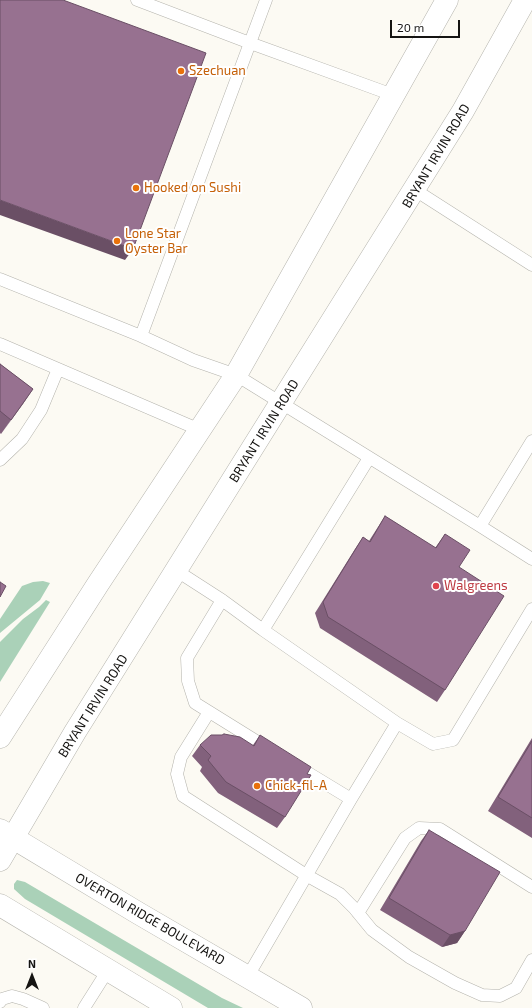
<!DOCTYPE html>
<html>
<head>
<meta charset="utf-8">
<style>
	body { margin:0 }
	#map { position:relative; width:532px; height:1008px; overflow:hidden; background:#fcfaf3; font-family:"Exo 2",sans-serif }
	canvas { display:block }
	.north { position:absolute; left:12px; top:956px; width:40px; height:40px; -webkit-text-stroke:3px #fff; paint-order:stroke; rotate:0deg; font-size:11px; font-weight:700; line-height:16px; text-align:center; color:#151412 }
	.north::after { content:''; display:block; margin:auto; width:14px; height:18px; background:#151412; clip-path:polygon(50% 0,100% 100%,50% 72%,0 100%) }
	.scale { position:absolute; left:390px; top:20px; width:70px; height:18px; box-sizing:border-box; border:2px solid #151412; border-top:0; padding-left:5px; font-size:12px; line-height:14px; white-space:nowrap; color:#151412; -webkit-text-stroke:3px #fff; paint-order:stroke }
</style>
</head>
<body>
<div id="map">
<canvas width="532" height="1008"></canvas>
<div class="north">N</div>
<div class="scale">20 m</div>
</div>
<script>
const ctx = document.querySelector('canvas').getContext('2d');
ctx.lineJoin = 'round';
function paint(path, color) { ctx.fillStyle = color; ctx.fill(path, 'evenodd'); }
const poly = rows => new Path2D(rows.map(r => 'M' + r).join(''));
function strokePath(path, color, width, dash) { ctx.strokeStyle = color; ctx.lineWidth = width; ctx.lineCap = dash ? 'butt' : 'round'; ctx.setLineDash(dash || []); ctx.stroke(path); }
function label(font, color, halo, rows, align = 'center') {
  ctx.font = font + ' "Exo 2",sans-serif'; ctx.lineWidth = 4; ctx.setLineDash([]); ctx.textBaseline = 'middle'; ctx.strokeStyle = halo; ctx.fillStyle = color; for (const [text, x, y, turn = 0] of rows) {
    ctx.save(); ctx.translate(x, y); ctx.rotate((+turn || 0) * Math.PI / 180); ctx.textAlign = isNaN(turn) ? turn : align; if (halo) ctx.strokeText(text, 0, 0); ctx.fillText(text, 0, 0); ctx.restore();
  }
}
const green = poly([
	[43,581,50,583,40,600,0,633,0,619,22,586,33,582],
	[46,600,50,602,0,682,0,642,23,619,39,607],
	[17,880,25,882,222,998,243,1008,208,1008,25,899,14,889,14,884]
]);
const service = poly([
	[137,0,250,43,393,95],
	[415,190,532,265],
	[0,279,141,336,193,360,236,375,480,526,532,559],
	[141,336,266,0],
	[0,344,200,430],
	[0,460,22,439,41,410,58,369],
	[480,526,532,441],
	[177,571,222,600,263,630,369,458],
	[222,600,187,658,188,681,195,703,269,749],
	[263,630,397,723,433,744,453,740,532,609],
	[209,712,181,757,177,774,183,796,306,875,340,894,354,908,372,930,409,957,455,983,482,995,500,996,516,988,532,960],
	[295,765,351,799],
	[358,913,405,838,419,828,440,829,532,887],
	[248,976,351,799,397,723],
	[0,1002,2,999,12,996,23,999,43,1008],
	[84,1008,108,970]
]);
const tertiary = poly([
	[0,830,138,913,301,1008],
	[0,905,171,1008]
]);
const secondary = poly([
	[0,737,98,584,236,375,447,0],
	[0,860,75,732,463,111,525,0]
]);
const wall = poly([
	[0,364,33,389,1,434,0,433],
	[385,516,435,548,445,534,459,567,445,690,437,702,320,628,315,613,355,549,363,537,369,541],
	[260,735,285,817,277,828,218,793,200,771,202,767,192,756,200,745,253,745],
	[532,738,532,838,488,811],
	[429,830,465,931,457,943,442,947,380,910,421,841]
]);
const shadedWall = poly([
	[0,200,133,249,125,260,0,215],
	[33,389,23,404,1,434,11,420],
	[465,931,457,943,442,947,450,935]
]);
const building = poly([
	[0,0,63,0,206,53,133,249,0,200,0,0],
	[0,364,33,389,11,420,0,411,0,364],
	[385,516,436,548,445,534,470,550,459,567,504,596,445,690,328,617,323,602,363,537,370,542,385,516],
	[0,582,6,586,0,597,0,582],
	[224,734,240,737,254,746,260,735,311,767,307,774,311,775,285,817,226,782,208,760,211,756,200,745,211,735,222,735,224,734],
	[532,741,532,818,498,797,532,741],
	[429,830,500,872,465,931,450,935,389,898,429,830]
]);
const markers = [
	[181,71,4,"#e8710a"],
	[136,188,4,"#e8710a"],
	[117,241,4,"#e8710a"],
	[436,586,4,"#e0444e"],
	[257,786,4,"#e8710a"]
];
const foodNames = [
	["Szechuan",189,71],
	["Hooked on Sushi",144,188],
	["Lone Star",125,234],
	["Oyster Bar",125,249],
	["Chick-fil-A",265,786]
];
const streetNames = [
	["BRYANT IRVIN ROAD",436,156,-59],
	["BRYANT IRVIN ROAD",264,431,-58],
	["BRYANT IRVIN ROAD",93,706,-58],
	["OVERTON RIDGE BOULEVARD",150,919,30]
];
const healthNames = [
	["Walgreens",444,586]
];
paint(green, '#aad1b8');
strokePath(service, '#b4b3ac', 13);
strokePath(tertiary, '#b4b3ac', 23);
strokePath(secondary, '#b4b3ac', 23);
strokePath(service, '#fff', 12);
strokePath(tertiary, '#fff', 22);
strokePath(secondary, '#fff', 22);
paint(wall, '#82617c');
paint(shadedWall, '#6a4f65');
paint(building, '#977190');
strokePath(building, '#6a4f65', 1);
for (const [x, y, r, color] of markers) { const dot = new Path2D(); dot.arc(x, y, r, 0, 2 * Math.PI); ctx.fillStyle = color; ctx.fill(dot); strokePath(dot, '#fff', 1.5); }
label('13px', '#c56008', '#fff', foodNames, 'left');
label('13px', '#151412', '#fff', streetNames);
label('13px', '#be3a42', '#fff', healthNames, 'left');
</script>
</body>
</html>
